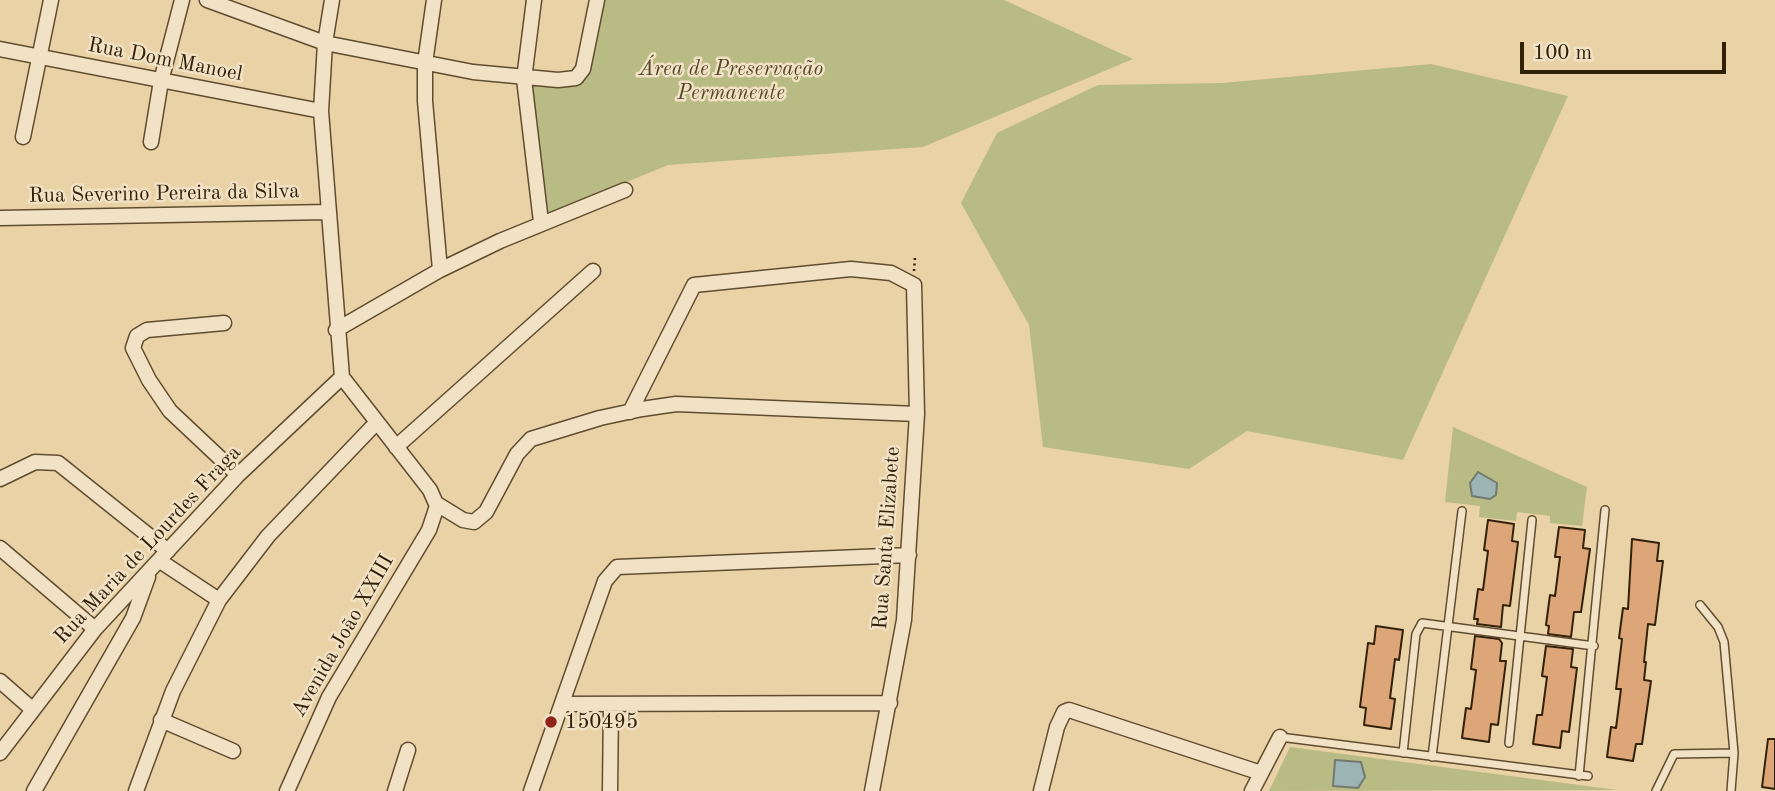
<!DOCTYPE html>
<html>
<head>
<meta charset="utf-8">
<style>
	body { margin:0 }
	#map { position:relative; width:1775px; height:791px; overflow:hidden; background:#e9d2a6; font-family:"Old Standard TT",serif }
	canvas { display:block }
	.scale { position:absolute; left:1520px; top:42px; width:206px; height:32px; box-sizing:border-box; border:4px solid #322108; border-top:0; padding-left:9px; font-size:21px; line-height:24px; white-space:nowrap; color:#322108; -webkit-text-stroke:5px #f1e2c5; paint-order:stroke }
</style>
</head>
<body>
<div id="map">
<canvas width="1775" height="791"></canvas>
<div class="scale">100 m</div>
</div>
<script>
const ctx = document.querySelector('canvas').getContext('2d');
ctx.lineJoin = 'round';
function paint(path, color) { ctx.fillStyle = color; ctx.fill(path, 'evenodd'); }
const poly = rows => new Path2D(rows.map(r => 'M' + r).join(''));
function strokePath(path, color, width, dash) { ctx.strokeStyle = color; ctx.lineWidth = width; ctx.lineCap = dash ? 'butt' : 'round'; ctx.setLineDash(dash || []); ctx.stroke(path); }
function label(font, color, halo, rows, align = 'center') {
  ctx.font = font + ' "Old Standard TT",serif'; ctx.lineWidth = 5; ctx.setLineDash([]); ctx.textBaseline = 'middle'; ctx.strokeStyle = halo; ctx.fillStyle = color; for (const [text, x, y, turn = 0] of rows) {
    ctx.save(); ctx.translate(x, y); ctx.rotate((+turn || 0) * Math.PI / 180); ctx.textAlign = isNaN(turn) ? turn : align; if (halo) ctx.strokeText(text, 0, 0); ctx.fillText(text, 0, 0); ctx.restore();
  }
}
const green = poly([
	[603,0,1004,0,1133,59,923,147,668,165,547,215,530,84,582,82,587,78],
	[1431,64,1568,96,1403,460,1247,431,1189,469,1043,447,1029,325,961,203,997,133,1098,85,1222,83],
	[1453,427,1587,487,1582,526,1550,523,1550,516,1517,512,1516,521,1479,517,1480,506,1445,502],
	[1290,747,1617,790,1269,791]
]);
const water = poly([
	[1478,472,1497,483,1496,495,1490,499,1472,496,1470,483,1478,472],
	[1335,760,1361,762,1365,777,1358,788,1333,786,1335,760]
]);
const building = poly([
	[1488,520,1514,524,1512,541,1518,542,1510,606,1503,605,1501,627,1477,624,1478,619,1474,619,1478,589,1483,590,1488,551,1484,550,1488,520],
	[1559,527,1585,530,1583,548,1590,549,1581,612,1574,612,1571,637,1548,634,1549,626,1546,625,1550,595,1555,596,1560,557,1555,557,1559,527],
	[1632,539,1659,543,1657,561,1663,561,1655,625,1648,624,1644,662,1646,662,1644,680,1651,681,1642,744,1636,744,1633,761,1607,757,1611,727,1616,728,1621,689,1616,689,1622,639,1619,638,1623,608,1628,609,1632,539],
	[1376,626,1403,630,1399,660,1395,659,1390,698,1395,699,1391,729,1364,725,1366,708,1360,707,1368,643,1374,644,1376,626],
	[1475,636,1499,639,1502,643,1500,661,1506,661,1498,725,1491,724,1489,742,1462,738,1466,708,1471,709,1476,670,1471,669,1475,636],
	[1546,646,1573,649,1571,667,1577,668,1569,732,1562,731,1560,748,1533,744,1537,715,1542,715,1547,677,1542,676,1546,646],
	[1768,739,1775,739,1775,789,1762,787,1768,739]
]);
const path = poly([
	[914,271,915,257]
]);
const service = poly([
	[1280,737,1588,776],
	[1509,743,1532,520],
	[1403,753,1416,634,1422,623,1594,646],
	[1432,757,1462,511],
	[1579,776,1605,510],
	[1656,791,1674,754,1734,753,1724,642,1718,627,1700,605],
	[1731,791,1734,753]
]);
const minor = poly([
	[207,0,325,43,473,72,558,80,576,78,583,69,597,0],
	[434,0,425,63,425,101,440,270],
	[534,0,524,79,541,222],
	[0,49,321,111],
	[23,137,51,0],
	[151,142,161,81,182,0],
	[0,218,328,212],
	[224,323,147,330,137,336,133,348,149,380,170,411,238,475],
	[336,330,440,270,500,241,625,190],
	[630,412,694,285,851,269,891,273,914,285,917,414,904,620,872,791],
	[396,447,593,271],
	[0,479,35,462,58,463,168,551],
	[437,504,463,520,474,522,486,512,517,454,531,439,600,418,642,409,676,404,917,414],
	[0,548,95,629],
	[160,561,219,600],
	[0,681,32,709],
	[563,704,890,703],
	[161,720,233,751],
	[0,753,95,629,238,475,342,377],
	[34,791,133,618,148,577],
	[136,791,173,691,219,600,268,536,376,423],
	[287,791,329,697,429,530,437,506,430,490,342,377,321,111,325,43,332,0],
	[395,791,408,750],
	[531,791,605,581,617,567,909,555],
	[610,791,611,704],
	[1041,791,1057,727,1064,712,1069,710,1261,773],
	[1252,791,1280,737]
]);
const markers = [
	[551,722,7,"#8f2418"]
];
const streetNames = [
	["Rua Dom Manoel",165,60,11],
	["Rua Severino Pereira da Silva",164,194,-1],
	["Rua Santa Elizabete",887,538,-86],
	["Rua Maria de Lourdes Fraga",148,545,-47],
	["Avenida João XXIII",343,636,-60]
];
const parkNames = [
	["Área de Preservação",731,69],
	["Permanente",731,93]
];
const poiNames = [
	["150495",565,722]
];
paint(green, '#b9bb84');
paint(water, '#9db4b4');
strokePath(water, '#72796f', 2);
paint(building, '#dca679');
strokePath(building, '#322108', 2);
strokePath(service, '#604d30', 10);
strokePath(minor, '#604d30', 17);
strokePath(path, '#322108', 2.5, [2, 3.5]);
strokePath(service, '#f1e2c5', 7);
strokePath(minor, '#f1e2c5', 14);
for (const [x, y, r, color] of markers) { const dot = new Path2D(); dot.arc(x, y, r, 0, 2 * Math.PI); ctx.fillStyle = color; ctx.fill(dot); strokePath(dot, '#f1e2c5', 2.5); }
label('21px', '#322108', '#f1e2c5', streetNames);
label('italic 21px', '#544827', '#f1e2c5', parkNames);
label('21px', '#322108', '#f1e2c5', poiNames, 'left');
</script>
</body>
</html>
